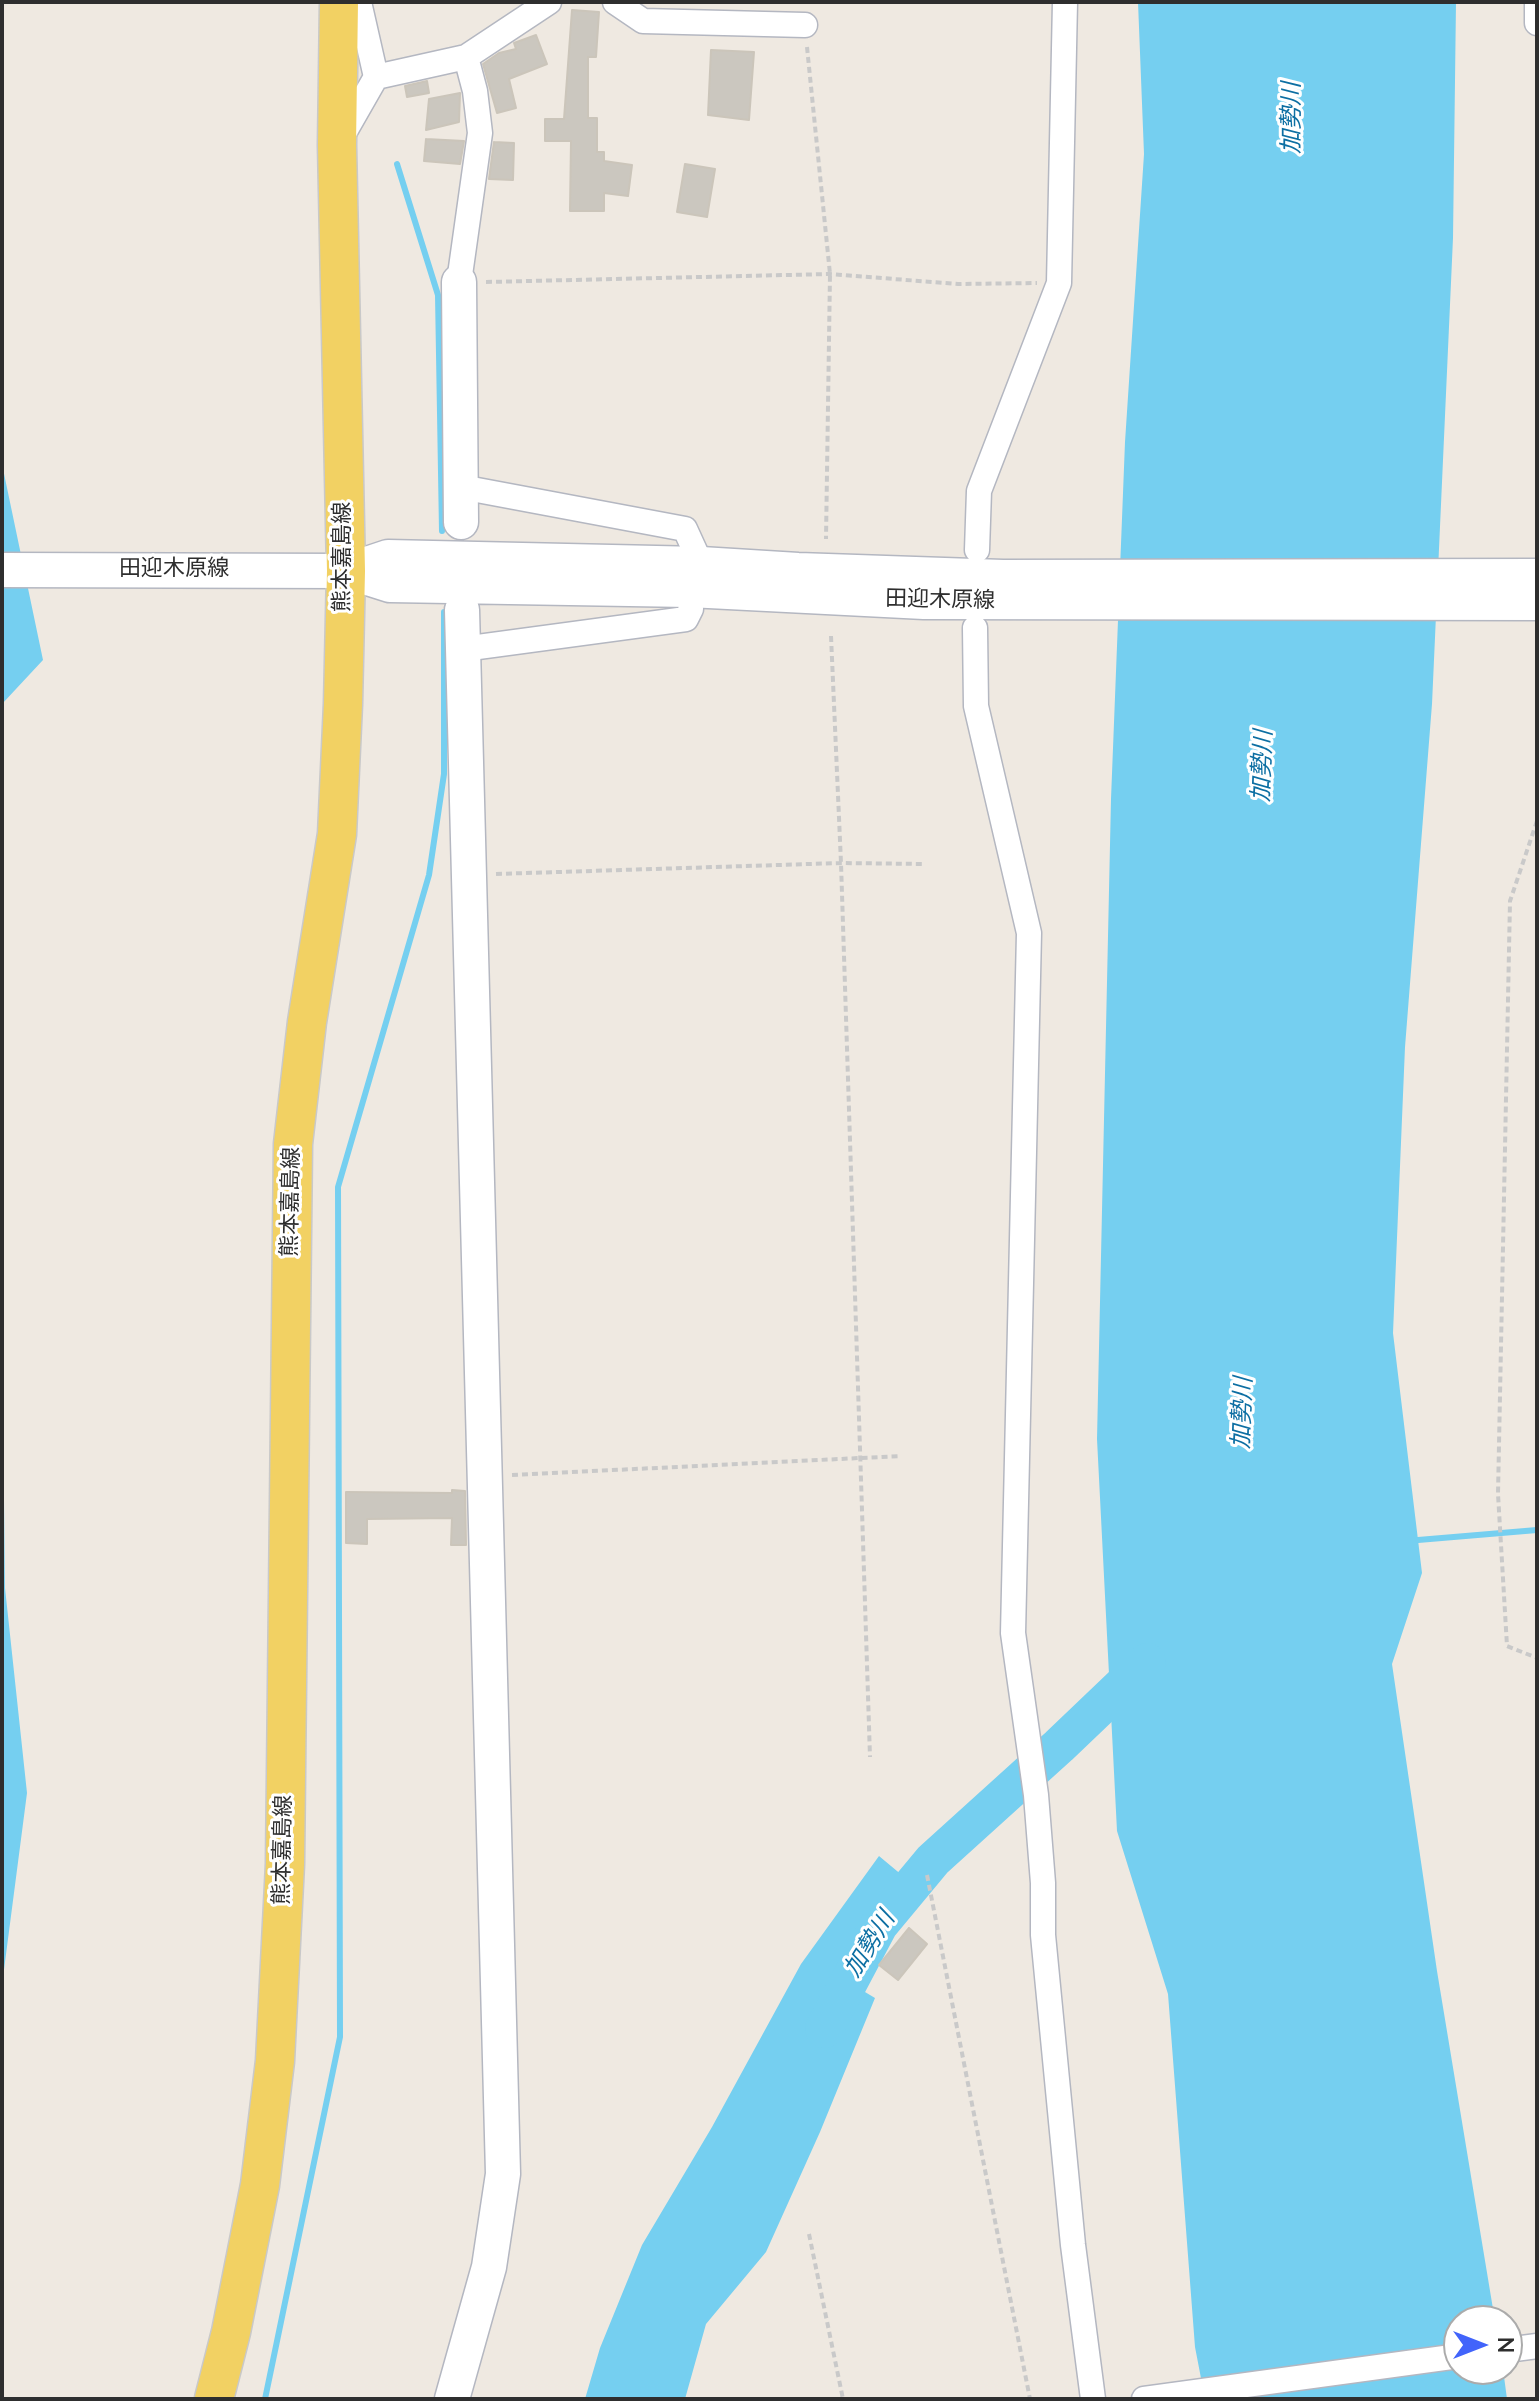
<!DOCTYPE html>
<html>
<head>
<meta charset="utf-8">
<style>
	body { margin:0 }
	#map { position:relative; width:1539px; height:2401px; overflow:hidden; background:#efe9e1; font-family:"Nunito Sans",sans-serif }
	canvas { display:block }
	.frame { position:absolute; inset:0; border:4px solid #2e2e2e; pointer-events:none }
	.north { position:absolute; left:1443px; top:2305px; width:80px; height:80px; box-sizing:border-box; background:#fff; border:2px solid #ababab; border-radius:50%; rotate:90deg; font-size:22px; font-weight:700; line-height:32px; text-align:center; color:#2e2e2e }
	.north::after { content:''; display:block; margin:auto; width:28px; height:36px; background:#4264fb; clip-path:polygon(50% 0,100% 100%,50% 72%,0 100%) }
</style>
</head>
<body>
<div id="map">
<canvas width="1539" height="2401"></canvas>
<div class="frame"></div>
<div class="north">N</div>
</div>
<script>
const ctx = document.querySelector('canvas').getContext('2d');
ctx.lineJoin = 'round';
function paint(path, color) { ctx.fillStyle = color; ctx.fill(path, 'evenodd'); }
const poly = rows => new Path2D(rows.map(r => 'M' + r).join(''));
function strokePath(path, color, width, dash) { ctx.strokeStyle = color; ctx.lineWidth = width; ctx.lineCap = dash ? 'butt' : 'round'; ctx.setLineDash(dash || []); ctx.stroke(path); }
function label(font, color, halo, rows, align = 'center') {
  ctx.font = font + ' "Nunito Sans","Noto Sans JP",sans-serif'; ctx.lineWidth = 6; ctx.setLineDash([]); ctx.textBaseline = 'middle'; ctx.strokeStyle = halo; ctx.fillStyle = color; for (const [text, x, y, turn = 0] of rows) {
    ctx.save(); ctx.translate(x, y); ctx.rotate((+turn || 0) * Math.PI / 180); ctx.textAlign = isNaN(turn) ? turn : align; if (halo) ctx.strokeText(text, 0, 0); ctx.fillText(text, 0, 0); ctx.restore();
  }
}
const water = poly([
	[1138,2,1456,2,1453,238,1432,704,1405,1047,1393,1333,1422,1573,1392,1664,1437,1971,1495,2321,1459,2321,1459,2369,1503,2369,1507,2399,1205,2399,1195,2347,1168,1994,1117,1831,1097,1439,1111,799,1125,442,1144,154],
	[2,464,43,660,2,704],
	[2,1324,5,1588,27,1793,2,1985],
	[879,1856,909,1881,845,1961,845,1980,875,1998,820,2132,766,2252,706,2324,685,2399,585,2399,600,2348,642,2245,712,2127,801,1964]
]);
const stream = poly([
	[397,164,438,295,442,531],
	[1418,1540,1537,1530],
	[265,2399,340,2037,338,1187,429,875,444,774,444,612]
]);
const river = poly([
	[824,2029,879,1925,933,1860,1059,1746,1147,1662]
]);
const building = poly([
	[572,10,599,12,596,57,588,57,588,118,597,118,597,152,604,152,604,161,632,165,628,196,604,193,604,211,570,211,571,141,545,141,545,119,564,119,572,10],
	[536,35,547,64,509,79,516,108,497,113,483,64,499,53,516,49,514,43,536,35],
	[711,50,754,52,749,120,708,115,711,50],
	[427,81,429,93,407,97,405,86,427,81],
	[460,93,459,122,426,130,429,99,460,93],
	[426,139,464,141,460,164,424,161,426,139],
	[494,142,514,143,513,180,489,179,494,142],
	[685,164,715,169,707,217,677,212,685,164],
	[452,1490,465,1491,466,1545,451,1545,452,1518,367,1519,367,1544,346,1543,346,1492,452,1493,452,1490],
	[909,1928,927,1944,898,1980,879,1965,909,1928]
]);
const path = poly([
	[807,47,830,274,826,539],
	[486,282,830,274,958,284,1037,283],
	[831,636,841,863,870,1757],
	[1537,821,1510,901,1498,1494,1507,1646,1537,1658],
	[496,874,841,863,925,864],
	[512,1475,901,1456],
	[927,1875,1030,2399],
	[809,2234,843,2399]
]);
const street = poly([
	[615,2,643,21,805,25],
	[1537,2,1537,23],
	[376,77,466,57,549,2],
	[340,140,376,77,359,2],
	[459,282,480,133,475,91,466,57],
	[461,487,685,529,701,564],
	[977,550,979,491,1059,283,1065,2],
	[975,628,976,706,1029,933,1013,1633,1036,1795,1043,1883,1043,1935,1073,2245,1093,2399],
	[463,649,686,619,691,609,689,590],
	[1507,2350,1537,2346],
	[1144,2399,1459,2356]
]);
const secondary = poly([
	[459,282,461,522],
	[2,570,346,571,388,557,701,564,798,570,1003,577,1537,576],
	[346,571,390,585,689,590,924,602,1537,603],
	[452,2399,489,2267,503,2174,462,610]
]);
const primary = poly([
	[214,2399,231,2332,260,2185,275,2061,285,1864,293,1144,307,1022,337,834,343,704,346,571,337,145,339,2]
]);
const streetNames = [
	["熊本嘉島線",344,557,-90],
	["田迎木原線",174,570],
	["田迎木原線",940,601,1],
	["熊本嘉島線",292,1202,-89],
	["熊本嘉島線",284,1850,-89]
];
const waterNames = [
	["加勢川",1293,118,-90],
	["加勢川",1264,766,-88],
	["加勢川",1244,1413,-88],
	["加勢川",871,1945,-58]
];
paint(water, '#75cff0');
strokePath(stream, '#75cff0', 6);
strokePath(river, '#75cff0', 38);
paint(building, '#cbc7bf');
strokePath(building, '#cbc5ba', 2);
strokePath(street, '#b4b7c1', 27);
strokePath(secondary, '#b4b7c1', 37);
strokePath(primary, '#c9c9c9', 41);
strokePath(path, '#c9c9c9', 4, [6, 4]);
strokePath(street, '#fff', 24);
strokePath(secondary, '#fff', 34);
strokePath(primary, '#f2d163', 38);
label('22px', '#2e2e2e', '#fff', streetNames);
label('italic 24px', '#0d6fa3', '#fff', waterNames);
</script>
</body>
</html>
